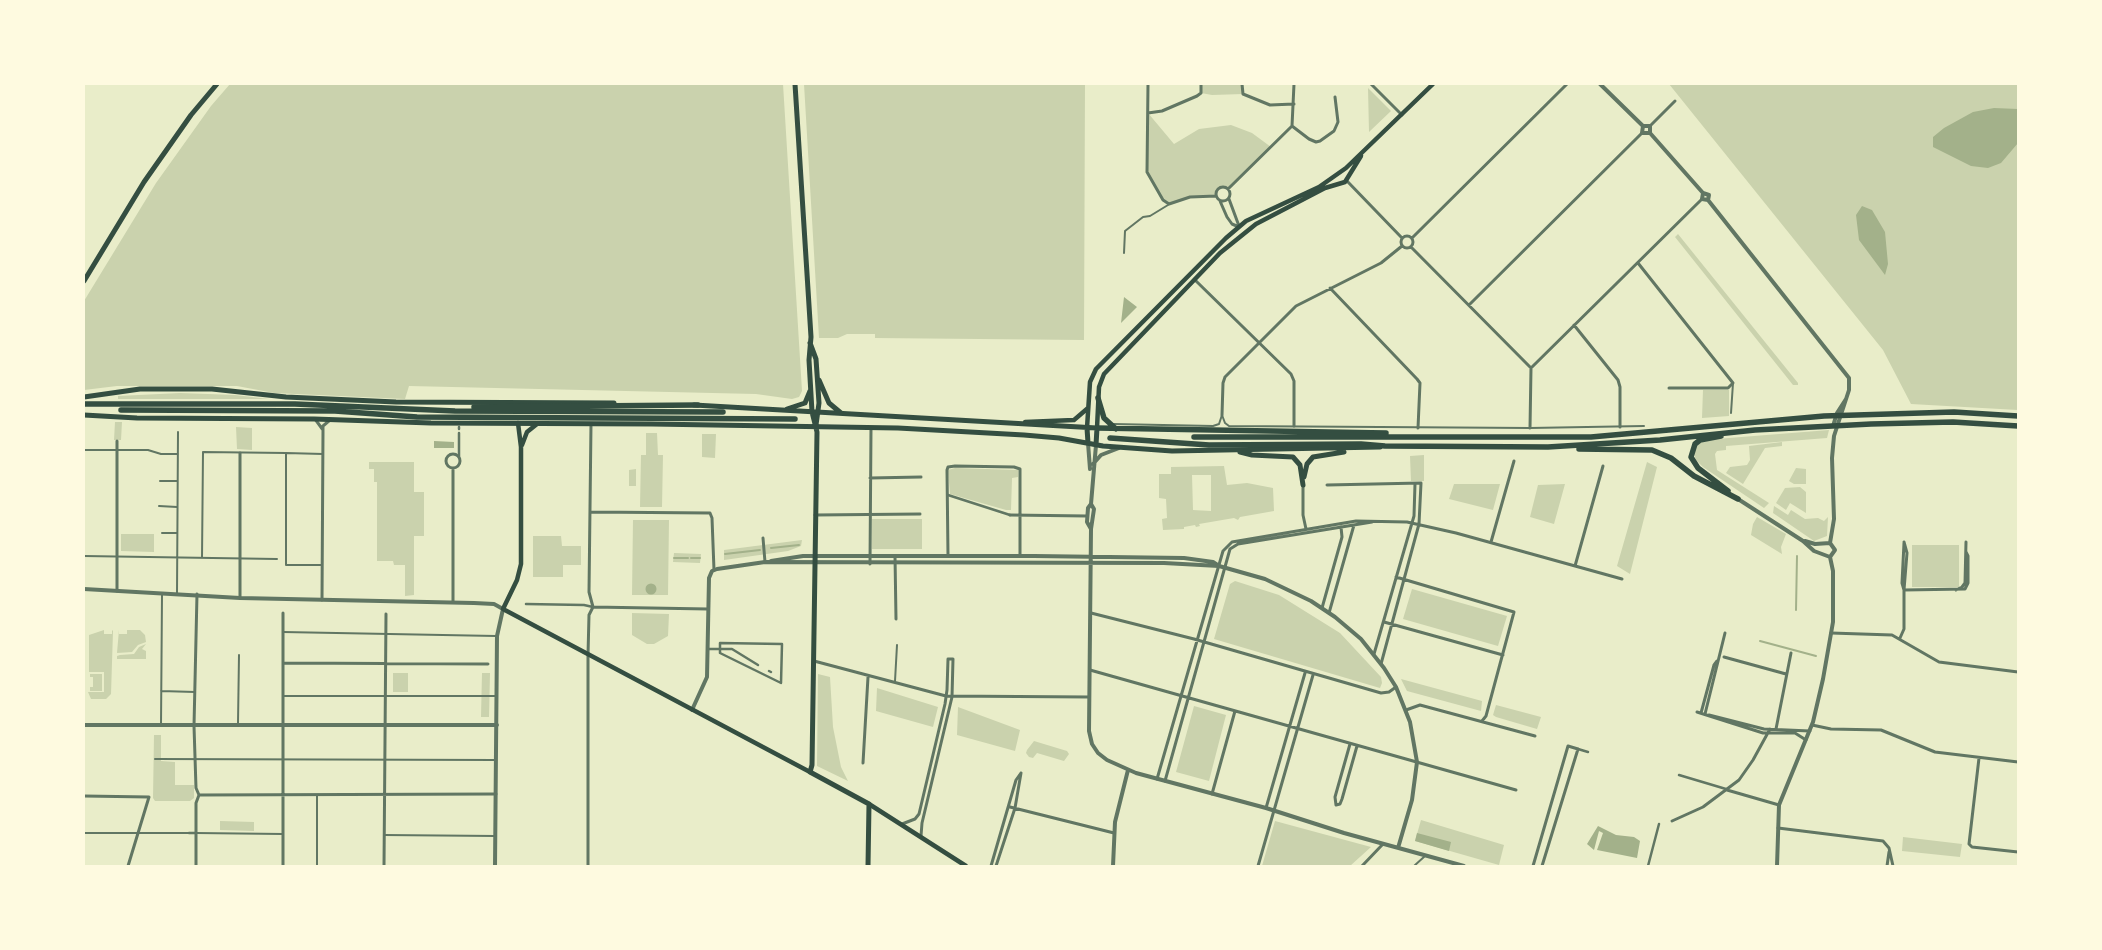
<!DOCTYPE html>
<html>
<head>
<meta charset="utf-8">
<style>
	body { margin:0 }
	#map { position:relative; width:2102px; height:950px; overflow:hidden; background:#e9edc9; font-family:Lora,serif }
	canvas { display:block }
	.frame { position:absolute; inset:0; border:85px solid #fefae0; pointer-events:none }
</style>
</head>
<body>
<div id="map">
<canvas width="2102" height="950"></canvas>
<div class="frame"></div>
</div>
<script>
const ctx = document.querySelector('canvas').getContext('2d');
ctx.lineJoin = 'round';
function paint(path, color) { ctx.fillStyle = color; ctx.fill(path, 'evenodd'); }
const poly = rows => new Path2D(rows.map(r => 'M' + r).join(''));
function strokePath(path, color, width, dash) { ctx.strokeStyle = color; ctx.lineWidth = width; ctx.lineCap = dash ? 'butt' : 'round'; ctx.setLineDash(dash || []); ctx.stroke(path); }
const green = poly([
	[230,84,783,84,802,391,799,397,792,399,756,394,409,386,405,399,274,393,237,386,117,386,84,390,84,301,156,183,211,106],
	[804,84,1085,84,1084,340,875,338,875,334,847,334,838,338,819,338],
	[1201,84,1242,84,1243,94,1212,95,1201,93],
	[1669,84,2018,84,2018,410,1911,404,1883,350],
	[1368,88,1391,111,1369,132],
	[1148,113,1174,144,1199,129,1231,125,1252,133,1271,147,1228,189,1219,188,1216,196,1190,197,1169,204,1163,200,1147,172],
	[1678,234,1798,383,1798,385,1793,385,1675,237],
	[1703,390,1729,390,1729,416,1702,418],
	[180,393,235,395,269,399,118,399,118,396],
	[115,422,122,422,121,440,114,440],
	[236,427,252,428,252,450,237,449],
	[1829,430,1827,438,1726,446,1726,450,1717,451,1715,454,1717,470,1769,503,1764,508,1703,467,1696,460,1694,454,1696,446,1704,440],
	[646,433,657,433,658,455,663,455,662,507,640,507,641,455,646,455],
	[702,434,716,434,715,458,702,457],
	[1782,442,1782,446,1765,448,1743,484,1726,473,1730,467,1747,465,1750,460,1749,446],
	[1424,455,1424,481,1411,481,1410,456],
	[369,462,414,462,414,492,424,492,424,536,414,536,414,595,405,596,405,565,394,565,393,561,377,561,377,482,374,482,374,469,369,469],
	[1647,462,1657,467,1630,574,1617,566],
	[1224,466,1227,485,1247,483,1273,488,1274,511,1240,517,1238,520,1234,518,1199,524,1200,526,1196,527,1195,525,1184,527,1184,529,1163,530,1162,519,1167,518,1166,499,1159,498,1159,474,1171,474,1171,467],
	[1192,475,1211,475,1211,511,1193,510],
	[955,468,1018,470,1018,477,1012,478,1011,510,1006,510,950,494,948,470],
	[1796,468,1806,469,1806,484,1794,484,1789,481],
	[636,469,636,486,629,486,629,470],
	[1454,484,1500,484,1493,510,1449,499],
	[1565,484,1554,524,1530,517,1538,485],
	[1800,487,1806,492,1806,513,1790,503,1786,510,1776,503,1785,488],
	[1774,506,1788,515,1791,510,1805,519,1818,518,1824,521,1828,517,1827,536,1814,541,1773,513],
	[1757,517,1786,534,1781,547,1782,554,1751,535,1753,524],
	[872,519,922,519,922,549,872,549],
	[633,520,669,520,668,595,632,595],
	[121,534,154,534,154,552,121,551],
	[533,536,561,536,562,546,581,546,581,565,563,565,563,577,533,577],
	[802,540,801,546,788,551,724,560,724,550],
	[1912,545,1959,545,1959,587,1912,587],
	[674,553,701,554,700,563,673,562],
	[1235,581,1279,595,1340,633,1381,677,1382,683,1380,688,1214,639,1230,584],
	[1412,589,1507,616,1498,646,1403,619],
	[632,613,669,614,668,636,654,644,647,644,632,635],
	[104,630,104,634,112,634,112,630,113,631,111,694,106,699,91,699,88,692,104,692,104,672,89,672,89,635],
	[119,630,119,634,127,634,127,630,140,630,145,635,146,642,138,645,132,652,117,653],
	[146,644,142,649,146,651,146,659,117,659,117,656,120,655,134,654,139,647],
	[393,673,408,673,408,692,393,692],
	[482,673,490,673,489,717,481,717],
	[90,674,102,674,102,691,90,691,90,687,93,687,93,677,90,677],
	[818,674,830,677,833,727,841,767,848,781,817,766],
	[1401,679,1482,701,1481,711,1407,691],
	[877,688,938,707,933,727,876,711],
	[1496,705,1541,717,1537,729,1496,717,1493,715],
	[1194,706,1226,715,1209,781,1176,772],
	[958,707,1020,730,1015,751,957,735],
	[154,735,161,735,161,761,175,762,175,785,194,785,194,798,190,801,155,801,153,798],
	[1034,741,1067,751,1069,754,1064,761,1037,753,1033,758,1029,757,1026,753,1027,750],
	[1421,820,1504,845,1499,865,1415,841],
	[220,821,254,822,254,831,220,830],
	[1275,821,1371,847,1350,866,1262,866],
	[1903,837,1962,844,1960,857,1902,851]
]);
const water = poly([
	[1994,108,2018,109,2018,143,2001,163,1988,168,1971,166,1933,147,1933,137,1944,128,1973,112],
	[1862,206,1872,210,1885,232,1888,264,1885,275,1859,240,1856,215],
	[1124,297,1137,307,1121,323],
	[434,441,454,442,454,448,434,448],
	'645.5 589a5.5 5.5 0 1 1 11 0a5.5 5.5 0 1 1-11 0Z',
	[1598,826,1616,835,1634,837,1640,841,1637,858,1597,850,1603,833,1599,831,1594,850,1587,844],
	[1417,833,1451,842,1449,851,1415,841]
]);
const stream = poly([
	[771,548,799,545],
	[725,554,760,550],
	[674,558,688,558],
	[691,558,700,558],
	[1796,610,1797,556],
	[1760,641,1816,656]
]);
const service = poly([
	[1124,253,1125,231,1143,217,1150,216,1168,205],
	[1731,413,1733,383],
	[1222,415,1225,423,1229,426,1530,428,1644,426],
	[1113,424,1213,426,1219,424,1222,415],
	[84,450,148,450,161,454,178,454],
	[160,481,177,481],
	[159,506,177,507],
	[162,533,177,533],
	[84,556,277,559],
	[202,558,203,452,286,453],
	[321,565,286,565,286,453,323,454],
	[177,593,178,432],
	[283,632,496,636],
	[895,681,897,645],
	[161,691,195,692],
	[283,696,497,696],
	[238,723,239,655],
	[161,725,162,595],
	[155,759,495,760],
	[317,796,317,866],
	[84,833,189,833],
	[196,833,283,834],
	[384,835,495,836],
	[1414,866,1425,856]
]);
const pedestrian = poly([
	[459,429,459,427],
	[459,457,459,433],
	[948,495,1010,515],
	[526,604,584,605,593,607],
	[720,643,782,644,781,683,720,653,720,643],
	[709,649,732,649,758,665],
	[769,671,771,672],
	[1578,749,1588,752],
	[1679,775,1726,789],
	[189,833,196,833],
	[1648,866,1659,824]
]);
const minor = poly([
	[1148,84,1147,172,1163,200,1169,204,1190,197,1216,196],
	[1242,84,1243,94,1270,105,1294,104],
	[1371,84,1402,115],
	[1148,113,1162,111,1197,96,1201,93,1201,84],
	[1292,126,1309,139,1316,142,1320,141,1334,131,1338,122,1335,97],
	[1650,126,1675,101],
	[1347,181,1402,238],
	'1216 194a7 7 0 1 1 14 0a7 7 0 1 1-14 0Z',
	[1228,189,1292,126,1294,84],
	[1229,199,1239,226],
	[1220,201,1227,217,1232,224,1239,227],
	'1401 242a6 6 0 1 1 12 0a6 6 0 1 1-12 0Z',
	[1412,238,1567,84],
	[1411,247,1531,368,1530,428],
	[1638,263,1733,383,1728,388,1669,388],
	[1195,280,1291,374,1294,381,1294,426],
	[1330,288,1417,379,1420,383,1418,428],
	[1469,305,1642,133],
	[1574,325,1618,380,1620,387,1620,427],
	[1531,368,1702,199],
	[1222,415,1223,383,1225,377,1296,306,1381,263,1402,246],
	[315,419,323,430],
	[240,453,240,598],
	'446 461a7 7 0 1 1 14 0a7 7 0 1 1-14 0Z',
	[870,478,921,477],
	[1303,485,1303,515,1306,529],
	[1327,485,1421,483,1419,524,1381,664],
	[590,512,710,513,712,518,714,570],
	[815,515,920,514],
	[1010,515,1087,516],
	[763,538,765,562],
	[1491,542,1514,461],
	[1904,542,1907,553,1904,590,1965,589,1968,583,1968,556,1966,552],
	[895,556,896,619],
	[948,556,947,470,948,467,955,466,1014,467,1020,469,1020,556],
	[870,564,871,428],
	[1575,566,1603,466],
	[1396,577,1514,612,1486,716,1482,721],
	[1956,590,1962,587,1965,583,1966,542],
	[117,591,117,441],
	[322,600,323,431,323,426,330,420],
	[453,602,453,468],
	[593,607,708,609],
	[1322,608,1342,537,1341,527],
	[1091,613,1194,639,1381,693,1389,692,1396,687],
	[1329,613,1354,525],
	[1384,622,1503,655],
	[1831,633,1892,635,1939,662,2018,672],
	[1900,638,1904,629,1904,590,1902,583,1904,543],
	[1374,654,1414,516,1415,484],
	[1724,657,1786,674],
	[814,661,946,696,1089,697],
	[283,663,488,664],
	[1090,670,1516,790],
	[1406,710,1420,705,1535,736],
	[1697,712,1763,733,1795,733,1806,740],
	[1701,713,1714,665,1717,661],
	[1705,714,1725,633],
	[1709,715,1764,729,1810,731],
	[1812,725,1831,729,1881,730,1935,752,2018,762],
	[1776,729,1791,653],
	[1350,744,1335,797,1336,805,1340,804,1342,799,1357,746],
	[1979,758,1969,844,1972,847,2018,852],
	[863,763,868,677],
	[1157,779,1223,551,1232,542,1356,521,1407,522,1456,533,1622,579],
	[1165,781,1230,549,1238,544,1372,522],
	[1727,790,1779,805],
	[1212,794,1235,711],
	[199,795,496,794],
	[84,796,149,797,128,866],
	[1010,807,1114,833],
	[1266,808,1305,673],
	[1672,821,1703,807,1739,780,1753,760,1770,729],
	[902,824,915,819,919,814,945,704,947,690,948,659,950,659],
	[1778,828,1883,841,1889,848,1893,866],
	[921,836,922,823,952,697,953,659,950,659],
	[196,866,196,803,199,795,196,788,194,726,197,594],
	[283,866,283,613],
	[384,866,386,614],
	[588,866,588,655,589,615,593,607,589,592,591,424],
	[991,866,1016,780,1021,773],
	[996,866,1015,808,1021,773],
	[1258,866,1313,675],
	[1362,866,1383,844],
	[1533,866,1568,746,1578,749,1542,866],
	[1887,866,1889,852]
]);
const tertiary = poly([
	[1600,84,1643,126],
	[1643,126,1642,133,1650,133],
	[1643,126,1650,126,1650,133],
	[1650,133,1703,193],
	[1703,193,1702,199,1708,200],
	[1703,193,1709,195,1708,200],
	[1708,200,1849,378,1849,390,1834,436,1832,458,1834,519,1830,543],
	[1833,426,1837,413,1846,399],
	[1088,443,1090,469],
	[1093,464,1101,455,1119,448],
	[1738,499,1803,541,1814,551,1830,557],
	[1091,504,1094,509,1091,529,1089,731,1092,744,1098,753,1107,760,1136,773,1266,808,1344,833,1464,866],
	[1091,529,1087,522,1088,508,1091,504,1096,445],
	[1805,541,1815,544,1830,543],
	[1830,543,1835,550,1830,557],
	[771,561,803,556,1034,556,1184,558,1213,562,1219,566],
	[84,589,240,598,474,603,494,604,503,609,497,636,495,866],
	[692,710,707,677,709,578,712,571,717,569,765,562,1164,563,1219,566,1265,579,1311,601,1335,617,1361,639,1384,668,1396,687,1410,722,1417,762,1412,800,1398,848],
	[84,725,497,725],
	[1113,866,1115,822,1128,770],
	[1777,866,1779,805,1813,722,1823,679,1833,622,1833,571,1830,557]
]);
const secondary = poly([
	[1025,422,1074,420,1088,408],
	[518,423,521,447,521,564,517,580,503,609,810,772],
	[1087,428,1090,382,1096,369,1226,238,1246,221,1319,187,1346,168,1433,84],
	[1097,428,1099,387,1104,374,1220,253,1256,224,1325,188,1345,182,1361,156],
	[522,445,527,432,537,424],
	[869,804,966,866]
]);
const primary = poly([
	[795,84,811,337,809,360,812,412,817,432,812,765,810,772,869,804,868,866],
	[84,281,144,182,191,115,217,84],
	[810,343,816,359,819,403,816,425],
	[819,380,829,403,841,413],
	[84,397,140,389,212,389,286,397,396,402,614,403],
	[694,405,1097,428,1096,445],
	[787,409,805,403,810,391],
	[84,415,137,418,314,419,431,423,652,424,898,428,1024,435,1059,438,1103,446,1172,451,1380,447],
	[1087,428,1088,443],
	[1240,452,1252,455,1293,457,1300,465,1303,485],
	[1304,477,1307,464,1313,457,1344,452]
]);
const motorway = poly([
	[1098,398,1104,418,1116,429],
	[84,404,295,404,455,411,723,412],
	[474,407,698,405],
	[121,410,335,411,417,417,795,419],
	[1097,428,1386,433],
	[1721,436,1700,440,1695,444,1691,457,1698,468,1728,491],
	[1194,437,1591,437,1824,416,1954,412,2018,416],
	[1110,438,1209,445,1361,444,1385,446,1548,447,1660,440,1755,430,1871,424,1953,422,2018,426],
	[1579,449,1652,450,1671,458,1694,476,1738,499]
]);
paint(green, '#cad2ad');
paint(water, '#a3b18a');
strokePath(stream, '#a3b18a', 2);
strokePath(service, '#617663', 2);
strokePath(pedestrian, '#617663', 2.5);
strokePath(minor, '#617663', 3);
strokePath(tertiary, '#617663', 4);
strokePath(secondary, '#344e41', 4.5);
strokePath(primary, '#344e41', 5);
strokePath(motorway, '#344e41', 5.5);
</script>
</body>
</html>
